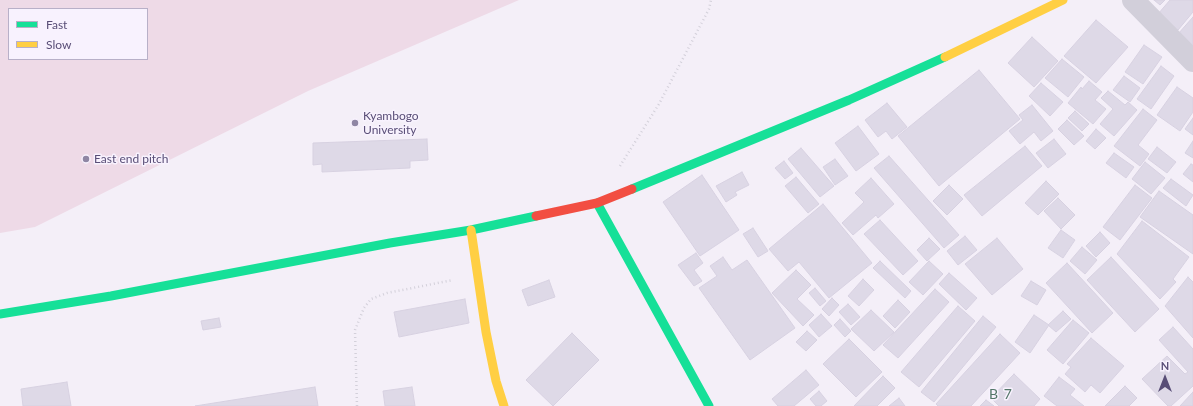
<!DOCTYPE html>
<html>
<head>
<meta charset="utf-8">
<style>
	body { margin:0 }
	#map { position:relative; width:1193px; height:406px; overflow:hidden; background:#f4eff8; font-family:Lato,sans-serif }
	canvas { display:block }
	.legend { position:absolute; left:8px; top:8px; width:140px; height:52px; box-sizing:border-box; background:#f8f2fe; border:1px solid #b8b0c8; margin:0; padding:5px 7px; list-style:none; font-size:12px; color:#594e77 }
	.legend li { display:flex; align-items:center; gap:8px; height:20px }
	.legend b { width:20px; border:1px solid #b8b0c8 }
	.north { position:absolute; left:1145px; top:358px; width:40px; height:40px; -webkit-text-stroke:3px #f8f2fe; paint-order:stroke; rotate:0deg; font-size:11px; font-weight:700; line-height:16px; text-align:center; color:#594e77 }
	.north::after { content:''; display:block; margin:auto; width:14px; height:18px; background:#594e77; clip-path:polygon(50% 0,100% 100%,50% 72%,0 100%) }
</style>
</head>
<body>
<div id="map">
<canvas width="1193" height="406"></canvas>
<ul class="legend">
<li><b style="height:5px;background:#16e098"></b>Fast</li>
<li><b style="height:5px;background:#ffcf43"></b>Slow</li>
</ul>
<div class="north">N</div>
</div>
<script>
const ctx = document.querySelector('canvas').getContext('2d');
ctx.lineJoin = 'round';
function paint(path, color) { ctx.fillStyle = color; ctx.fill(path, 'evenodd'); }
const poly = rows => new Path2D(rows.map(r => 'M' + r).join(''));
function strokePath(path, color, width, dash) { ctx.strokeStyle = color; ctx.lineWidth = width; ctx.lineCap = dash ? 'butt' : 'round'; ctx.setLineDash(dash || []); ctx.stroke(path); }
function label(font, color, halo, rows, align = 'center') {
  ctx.font = font + ' Lato,sans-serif'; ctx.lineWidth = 3; ctx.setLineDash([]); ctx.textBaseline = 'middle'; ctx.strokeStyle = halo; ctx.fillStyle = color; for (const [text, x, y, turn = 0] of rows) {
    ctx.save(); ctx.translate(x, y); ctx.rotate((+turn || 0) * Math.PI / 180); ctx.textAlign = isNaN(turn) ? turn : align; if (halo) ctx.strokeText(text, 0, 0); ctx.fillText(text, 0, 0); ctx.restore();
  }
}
const green = poly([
	[0,0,519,0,308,91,35,227,0,233],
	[9,9,147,9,147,59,9,59]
]);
const building = poly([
	[1154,0,1165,0,1160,5,1154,0],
	[1170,0,1193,0,1193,12,1178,30,1158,14,1170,0],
	[1193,17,1193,48,1178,34,1193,17],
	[1096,20,1128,47,1096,83,1064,56,1096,20],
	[1032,37,1058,61,1034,87,1008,63,1032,37],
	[1144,45,1162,57,1143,84,1125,72,1144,45],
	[1062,59,1084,77,1068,97,1045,78,1062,59],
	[1161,66,1174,76,1151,109,1137,99,1161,66],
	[979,70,1020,119,939,186,898,136,979,70],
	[1124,76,1140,88,1130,102,1113,90,1124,76],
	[1089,81,1102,92,1095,100,1106,109,1093,124,1068,103,1081,87,1082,89,1089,81],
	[1041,83,1063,102,1050,116,1029,96,1041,83],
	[1177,87,1193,98,1193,112,1180,131,1157,115,1177,87],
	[1108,91,1125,105,1128,102,1137,110,1114,136,1100,124,1113,109,1101,98,1108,91],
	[887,103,907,127,892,139,886,131,878,137,865,120,887,103],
	[1032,105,1053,131,1041,141,1034,132,1020,144,1009,131,1023,120,1019,115,1032,105],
	[1143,109,1157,120,1138,145,1149,154,1140,166,1114,146,1143,109],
	[1075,111,1089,124,1082,131,1068,118,1075,111],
	[1193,118,1193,135,1185,129,1193,118],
	[1067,120,1084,136,1074,145,1058,129,1067,120],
	[858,126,879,154,856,171,835,143,858,126],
	[1096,129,1106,138,1095,149,1086,141,1096,129],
	[427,139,428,160,410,161,410,168,322,172,322,164,313,165,313,143,427,139],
	[1054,139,1066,154,1048,168,1036,153,1054,139],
	[1193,141,1193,158,1185,153,1193,141],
	[1025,146,1042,166,982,216,964,195,1025,146],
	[1157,147,1176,162,1167,173,1148,159,1157,147],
	[801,148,834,186,820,197,788,159,801,148],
	[1114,153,1134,167,1126,178,1106,163,1114,153],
	[889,156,959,235,944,248,874,168,889,156],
	[835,159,848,176,835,185,823,167,835,159],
	[784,161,793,173,785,179,775,168,784,161],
	[1145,162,1165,178,1151,194,1132,179,1145,162],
	[1191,164,1193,165,1193,182,1183,174,1191,164],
	[742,172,749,185,735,192,737,195,726,202,716,186,742,172],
	[702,175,739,230,700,256,663,202,702,175],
	[796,177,819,204,808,213,785,186,796,177],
	[871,178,894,204,878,218,876,215,853,235,842,223,864,202,855,193,871,178],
	[1171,179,1193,195,1186,206,1163,188,1171,179],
	[1046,181,1059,194,1038,215,1025,203,1046,181],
	[949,185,963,199,947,215,933,201,949,185],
	[1135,185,1152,198,1120,240,1103,227,1135,185],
	[1159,191,1193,215,1193,254,1140,217,1159,191],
	[1058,198,1075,215,1061,229,1044,211,1058,198],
	[823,204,872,263,829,298,799,262,788,271,769,249,823,204],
	[880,220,918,261,903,275,864,234,880,220],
	[1142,221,1189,257,1173,279,1176,282,1160,299,1117,254,1142,221],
	[753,228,768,251,758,257,743,234,753,228],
	[1061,230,1075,240,1063,258,1048,248,1061,230],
	[1100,232,1110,243,1096,257,1086,246,1100,232],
	[965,236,977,250,958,265,947,251,965,236],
	[929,238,940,249,927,261,917,250,929,238],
	[997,238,1023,269,992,295,965,264,997,238],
	[1082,247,1097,260,1085,274,1070,261,1082,247],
	[696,253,703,263,694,270,702,281,694,286,678,265,696,253],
	[723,257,732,270,747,260,795,328,750,360,699,288,717,276,710,266,723,257],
	[1111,257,1159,309,1135,332,1087,280,1111,257],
	[880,261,911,291,905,298,873,268,880,261],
	[929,261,943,274,923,295,909,282,929,261],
	[1067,263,1113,313,1092,333,1046,283,1067,263],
	[796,270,811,285,797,299,814,315,803,326,772,293,796,270],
	[949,273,977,298,966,310,939,284,949,273],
	[1188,277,1193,282,1193,338,1165,306,1188,277],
	[863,279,874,290,859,306,848,296,863,279],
	[549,280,555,297,528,306,522,290,549,280],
	[1031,281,1046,290,1037,305,1021,296,1031,281],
	[815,288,826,301,820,306,809,293,815,288],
	[935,289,949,302,898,358,883,345,935,289],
	[832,298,839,305,829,316,822,309,832,298],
	[465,299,469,323,399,337,394,312,465,299],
	[898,300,910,312,895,328,883,316,898,300],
	[848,304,860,317,851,325,839,312,848,304],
	[958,306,975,321,919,387,901,372,958,306],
	[871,310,894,332,874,351,851,329,871,310],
	[1063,311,1071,319,1056,332,1048,325,1063,311],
	[821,314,832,326,819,337,809,325,821,314],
	[1034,315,1049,325,1030,353,1015,342,1034,315],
	[983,316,996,327,934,402,921,392,983,316],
	[219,318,221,327,203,330,201,321,219,318],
	[840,319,851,331,845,337,834,325,840,319],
	[1073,320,1089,333,1063,364,1047,350,1073,320],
	[1173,327,1193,349,1193,386,1171,406,1168,406,1142,379,1167,356,1185,374,1188,372,1159,340,1173,327],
	[807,331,817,340,806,351,796,342,807,331],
	[572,333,599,360,553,406,526,380,572,333],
	[1000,334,1020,353,971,406,938,406,936,404,1000,334],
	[1091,338,1124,366,1100,393,1091,385,1085,392,1065,374,1071,367,1067,364,1091,338],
	[849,339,882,372,856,397,823,364,849,339],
	[806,370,819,385,794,406,778,406,772,399,806,370],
	[1014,374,1040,399,1034,406,999,406,991,398,1014,374],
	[883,376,895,388,877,406,854,406,883,376],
	[1059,377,1075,389,1070,395,1084,406,1057,406,1044,396,1059,377],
	[67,382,71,406,23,406,21,389,67,382],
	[1125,386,1137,398,1129,406,1105,406,1125,386],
	[315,387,318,406,195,406,315,387],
	[412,387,415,406,385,406,383,391,412,387],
	[819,391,827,401,821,406,816,406,810,399,819,391],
	[1193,392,1193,406,1180,406,1193,392],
	[899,398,905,406,889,406,899,398],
	[986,400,994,406,980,406,986,400]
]);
const path = poly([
	[620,166,659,104,709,9,711,0],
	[357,406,355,330,364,308,371,299,387,293,453,280]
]);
const street = poly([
	[1133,0,1193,61]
]);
const fast = poly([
	[632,189,849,100,945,57],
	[597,203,709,406],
	[0,314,111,296,390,243,471,230,536,216]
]);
const slow = poly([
	[945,57,1063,0],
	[471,230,486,332,496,381,504,406]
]);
const jam = poly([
	[536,216,597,203,632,189]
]);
const markers = [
	[355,123,4,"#8f86a4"],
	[86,159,4,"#8f86a4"]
];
const poiNames = [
	["Kyambogo",363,116],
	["University",363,130],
	["East end pitch",94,159]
];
const quarterNames = [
	["B 7",1001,394]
];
paint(green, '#eedae7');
paint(building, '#ded9e7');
strokePath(building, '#d7d1e1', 1);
strokePath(path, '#d3d0da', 2.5, [1, 3]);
strokePath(street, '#d2cfda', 22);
strokePath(fast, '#16e098', 9);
strokePath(slow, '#ffcf43', 9);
strokePath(jam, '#f24e42', 9);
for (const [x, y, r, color] of markers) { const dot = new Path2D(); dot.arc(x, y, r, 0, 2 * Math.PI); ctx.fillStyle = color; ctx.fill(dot); strokePath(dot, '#f8f2fe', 1.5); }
label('12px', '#594e77', '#f8f2fe', poiNames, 'left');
ctx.letterSpacing = '1px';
label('14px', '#547769', '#f8f2fe', quarterNames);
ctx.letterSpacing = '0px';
</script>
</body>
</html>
